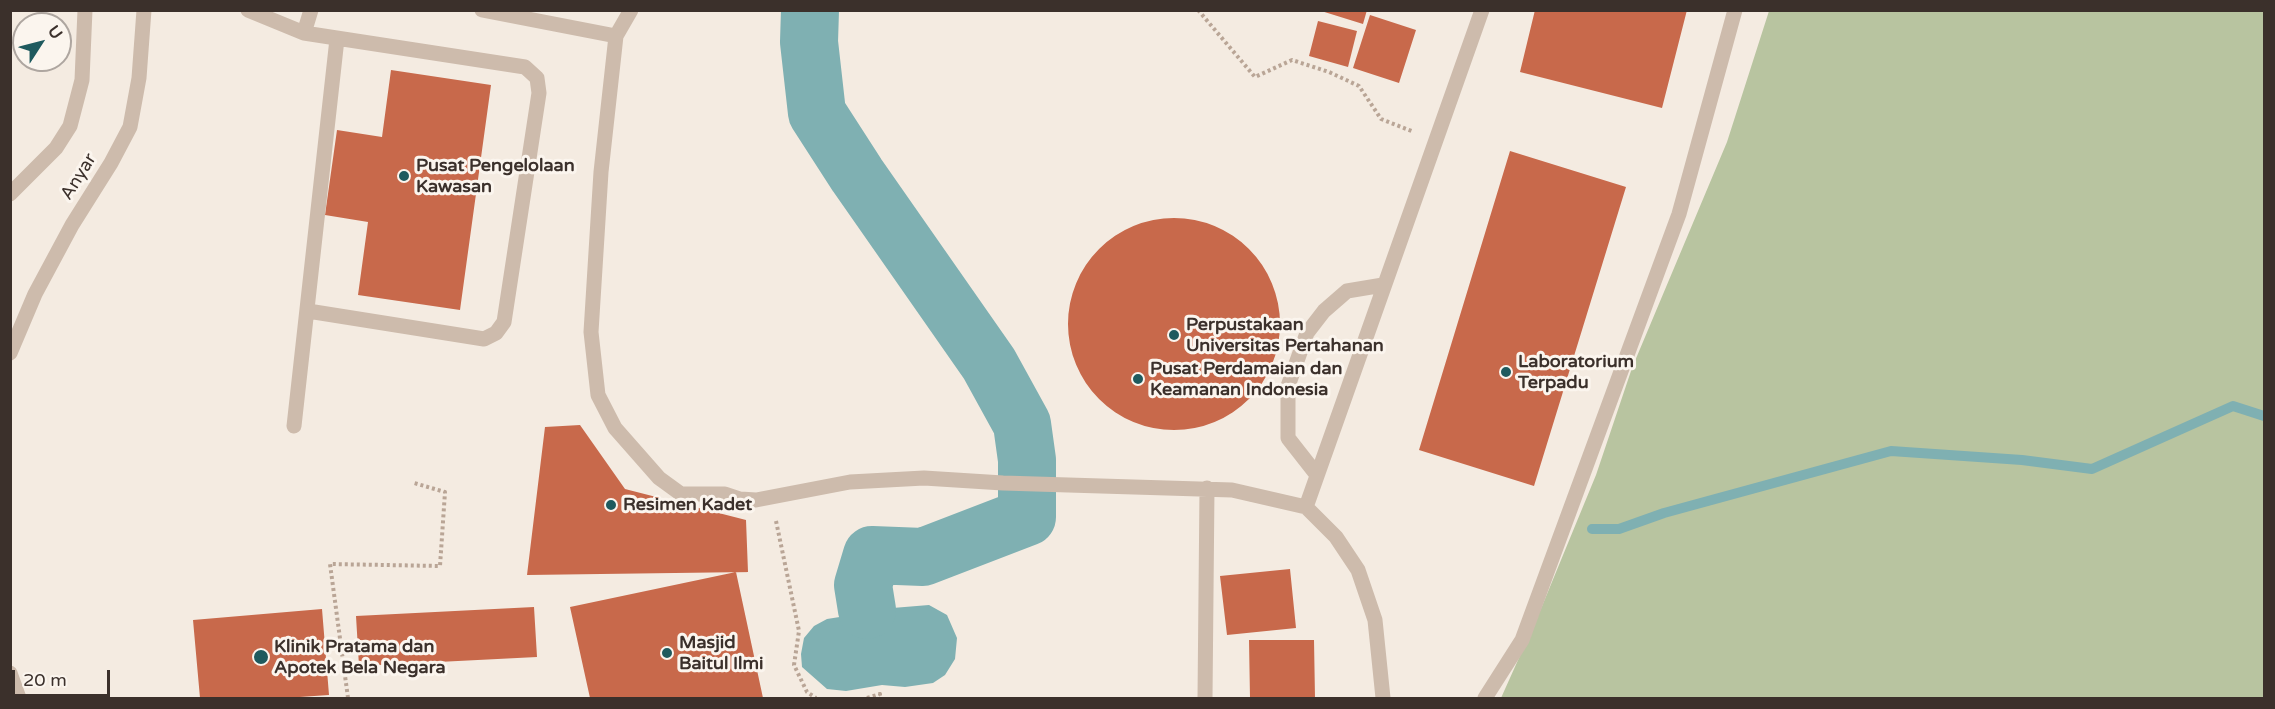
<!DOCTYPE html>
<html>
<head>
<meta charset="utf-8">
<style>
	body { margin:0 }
	#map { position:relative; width:2275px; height:709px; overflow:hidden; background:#f4ebe1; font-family:"Varela Round",sans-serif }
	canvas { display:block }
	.frame { position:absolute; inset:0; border:12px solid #3b302b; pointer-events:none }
	.north { position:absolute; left:12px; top:12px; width:60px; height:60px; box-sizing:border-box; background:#fbf5ee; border:2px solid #aea6a0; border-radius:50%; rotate:54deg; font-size:16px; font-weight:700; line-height:24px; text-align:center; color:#3b302b }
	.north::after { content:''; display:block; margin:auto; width:21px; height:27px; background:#1f5a5e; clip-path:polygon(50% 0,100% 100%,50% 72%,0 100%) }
	.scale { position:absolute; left:12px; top:670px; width:98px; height:27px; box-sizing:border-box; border:3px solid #3b302b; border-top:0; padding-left:8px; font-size:18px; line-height:21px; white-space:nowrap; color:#3b302b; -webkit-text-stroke:4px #fbf5ee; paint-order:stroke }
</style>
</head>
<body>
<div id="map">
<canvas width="2275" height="709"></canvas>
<div class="frame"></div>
<div class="north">U</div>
<div class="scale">20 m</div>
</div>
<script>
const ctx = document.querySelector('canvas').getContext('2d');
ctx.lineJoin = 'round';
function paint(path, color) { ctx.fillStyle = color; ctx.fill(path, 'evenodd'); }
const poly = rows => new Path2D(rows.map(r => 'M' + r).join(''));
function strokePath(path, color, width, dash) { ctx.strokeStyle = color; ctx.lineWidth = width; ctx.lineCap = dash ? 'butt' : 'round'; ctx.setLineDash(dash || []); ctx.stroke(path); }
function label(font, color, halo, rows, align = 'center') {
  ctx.font = font + ' "Varela Round",sans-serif'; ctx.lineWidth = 6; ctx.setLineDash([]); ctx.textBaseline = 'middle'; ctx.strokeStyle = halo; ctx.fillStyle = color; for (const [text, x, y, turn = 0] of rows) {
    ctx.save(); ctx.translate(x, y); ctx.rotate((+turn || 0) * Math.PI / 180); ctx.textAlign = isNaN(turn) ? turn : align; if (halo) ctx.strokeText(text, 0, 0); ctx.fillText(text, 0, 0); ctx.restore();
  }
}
const green = poly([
	[1769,11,2264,11,2264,698,1501,698,1540,611,1596,475,1632,368,1727,142]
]);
const water = poly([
	[929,605,947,615,957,638,955,659,945,675,933,683,905,687,882,685,846,691,827,689,802,667,801,654,804,638,814,626,827,619,846,616,856,611]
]);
const stream = poly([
	[1592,529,1619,529,1664,513,1891,451,2022,460,2092,469,2233,406,2264,416]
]);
const river = poly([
	[810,10,809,42,817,113,857,175,989,364,1022,424,1027,460,1027,517,923,557,872,555,863,585,867,610]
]);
const building = poly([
	[1318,10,1367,10,1363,24],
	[1535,10,1687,10,1662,108,1520,72],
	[1370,15,1416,30,1399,83,1353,68],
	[1318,21,1357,31,1348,67,1309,56],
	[391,70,491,85,460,310,358,295,368,222,325,215,337,130,382,137],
	[1510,151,1626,187,1534,486,1419,450],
	'1068 324a106 106 0 1 1 212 0a106 106 0 1 1-212 0Z',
	[580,425,625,489,746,520,748,572,527,575,545,427],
	[1290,569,1296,628,1227,635,1220,576],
	[736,572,763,698,590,698,570,607],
	[534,607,537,657,359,666,356,616],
	[322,609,329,695,285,698,200,698,193,620],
	[1249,640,1314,640,1315,698,1250,698]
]);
const path = poly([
	[1198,10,1255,77,1292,60,1329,72,1359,86,1381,119,1414,132],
	[776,521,799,631,794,665,807,692,816,698],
	[348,698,330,564,440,566,445,492,414,483],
	[867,698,880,694,880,698]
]);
const minor = poly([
	[248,10,304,33,525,67,537,78,539,93,504,322,496,333,484,339,308,311],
	[482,10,616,36],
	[631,10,616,36,601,172,591,332,598,395,615,428,659,478,681,494,725,494,740,499,756,500,850,482,924,478,1003,483,1232,490,1306,507,1336,537,1358,570,1375,620,1383,698],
	[304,33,311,10],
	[10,194,56,148,70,126,82,80,85,10],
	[10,353,35,294,72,225,111,163,130,127,139,78,144,10],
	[294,426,337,39],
	[1317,475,1288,438,1288,386,1307,333,1324,311,1347,291,1383,285],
	[1306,507,1482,10],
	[10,673,19,698],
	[1205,698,1207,488],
	[1485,698,1522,640,1679,214,1735,10]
]);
const markers = [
	[404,176,6,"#1f5a5e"],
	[1174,335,6,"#1f5a5e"],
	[1506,372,6,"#1f5a5e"],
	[1138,379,6,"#1f5a5e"],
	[611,505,6,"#1f5a5e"],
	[667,653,6,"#1f5a5e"],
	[261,657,8,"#1f5a5e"]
];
const poiNames = [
	["Pusat Pengelolaan",416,166],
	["Kawasan",416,187],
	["Perpustakaan",1186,325],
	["Universitas Pertahanan",1186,346],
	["Laboratorium",1518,362],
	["Terpadu",1518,383],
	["Pusat Perdamaian dan",1150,369],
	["Keamanan Indonesia",1150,390],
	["Resimen Kadet",623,505],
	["Masjid",679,643],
	["Baitul Ilmi",679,664],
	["Klinik Pratama dan",274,647],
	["Apotek Bela Negara",274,668]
];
const streetNames = [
	["Anyar",79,177,-58]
];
paint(green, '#b8c4a0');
paint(water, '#7fb0b2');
strokePath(stream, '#7fb0b2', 10);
strokePath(river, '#7fb0b2', 58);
paint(building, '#c8694b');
strokePath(path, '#b9a596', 4, [3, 3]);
strokePath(minor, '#cdbbac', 15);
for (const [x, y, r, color] of markers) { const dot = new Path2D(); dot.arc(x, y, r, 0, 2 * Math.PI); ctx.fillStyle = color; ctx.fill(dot); strokePath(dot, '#fbf5ee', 2); }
label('bold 18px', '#3b302b', '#fbf5ee', poiNames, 'left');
label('18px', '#3b302b', '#fbf5ee', streetNames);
</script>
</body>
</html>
